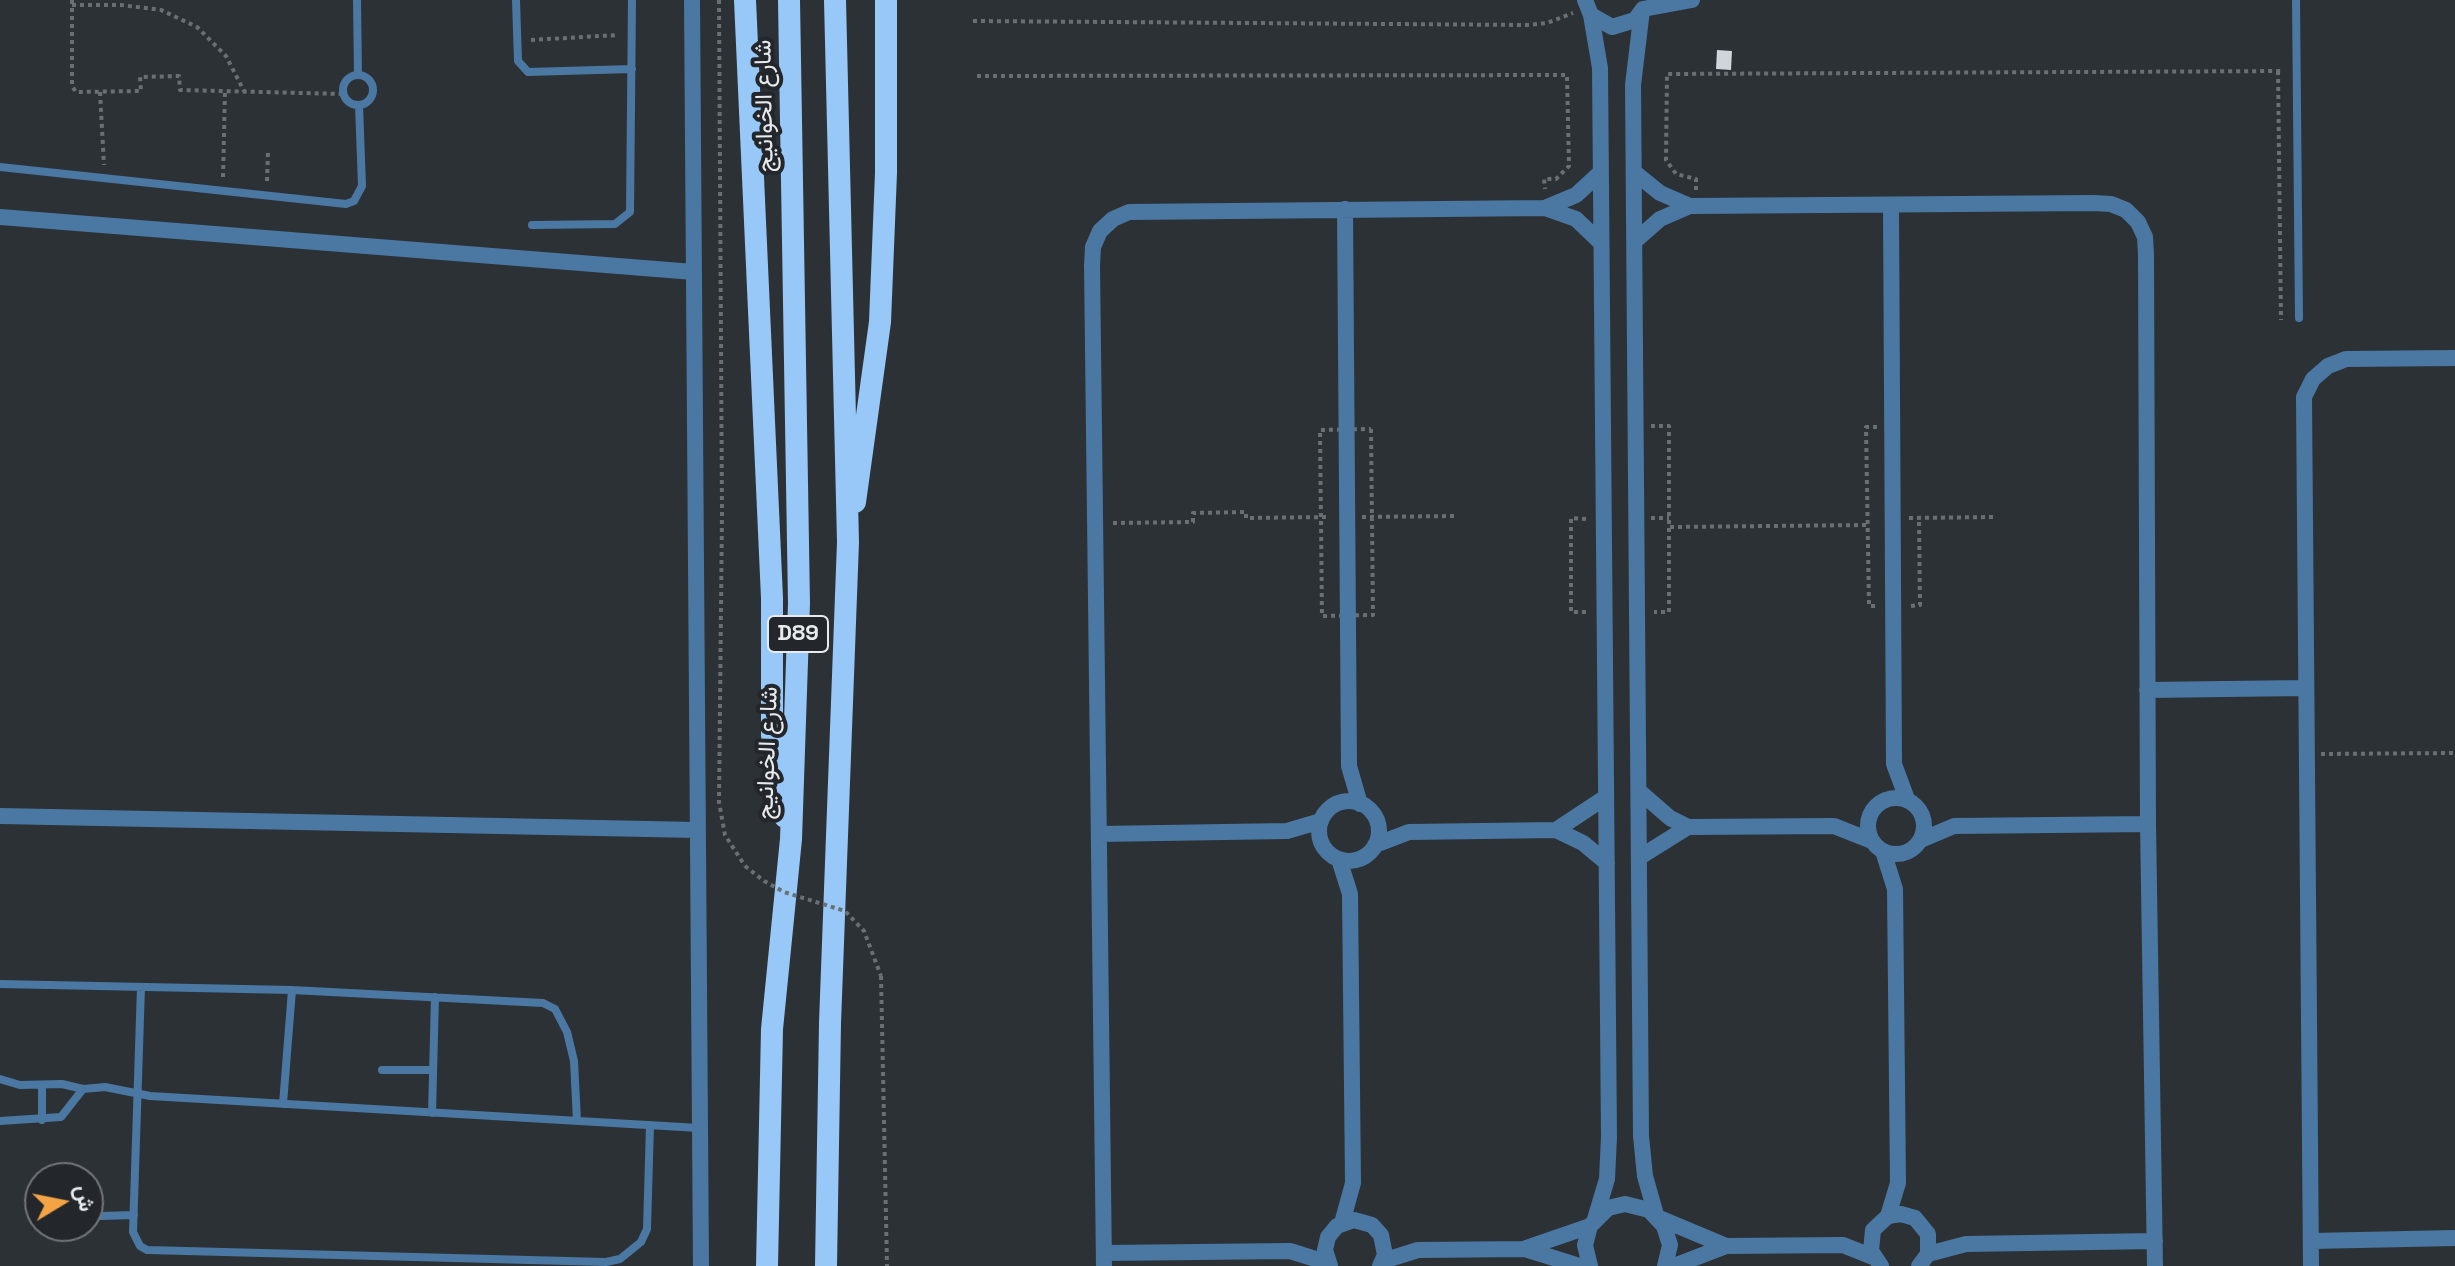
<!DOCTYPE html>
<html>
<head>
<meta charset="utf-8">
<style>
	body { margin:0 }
	#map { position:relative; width:2455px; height:1266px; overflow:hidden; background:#2c3136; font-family:"Space Grotesk",Vazirmatn,sans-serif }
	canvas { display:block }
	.north { position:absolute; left:24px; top:1162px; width:80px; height:80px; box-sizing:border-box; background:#23272c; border:2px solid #72757a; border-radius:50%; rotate:80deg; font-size:22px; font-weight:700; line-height:32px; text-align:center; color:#e8ebee }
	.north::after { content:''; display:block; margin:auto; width:28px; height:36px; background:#f4a444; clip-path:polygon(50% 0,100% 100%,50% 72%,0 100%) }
</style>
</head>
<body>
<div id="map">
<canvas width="2455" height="1266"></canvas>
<div class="north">ش</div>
</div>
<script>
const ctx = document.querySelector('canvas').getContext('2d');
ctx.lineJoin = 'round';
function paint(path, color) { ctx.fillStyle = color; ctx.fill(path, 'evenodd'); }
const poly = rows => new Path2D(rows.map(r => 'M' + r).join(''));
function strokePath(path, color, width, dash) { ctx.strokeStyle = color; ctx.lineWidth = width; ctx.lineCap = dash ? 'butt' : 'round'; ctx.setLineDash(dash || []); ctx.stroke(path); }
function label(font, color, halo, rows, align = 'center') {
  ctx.font = font + ' "Space Grotesk",Vazirmatn,sans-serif'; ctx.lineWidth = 8; ctx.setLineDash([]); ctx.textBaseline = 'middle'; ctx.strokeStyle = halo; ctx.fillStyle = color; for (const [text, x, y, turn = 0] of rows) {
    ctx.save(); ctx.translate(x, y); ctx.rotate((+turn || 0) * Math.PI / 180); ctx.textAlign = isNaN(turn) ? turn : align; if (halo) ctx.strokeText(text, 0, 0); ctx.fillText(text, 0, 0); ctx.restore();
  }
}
const building = poly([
	[1717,50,1732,51,1731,70,1716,69]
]);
const path = poly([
	[72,0,72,86,76,92,141,91,140,77,179,76,180,90,344,94],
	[719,0,722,513,719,802,725,835,745,866],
	[72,5,121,5,161,10,197,27,226,56,244,91],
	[973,21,1527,25,1547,23,1573,13],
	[531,40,618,35],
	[2278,71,2281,320],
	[977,76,1567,75,1569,166,1556,179,1544,179,1545,189],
	[100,92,104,165],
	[223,177,225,91],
	[267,181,268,152],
	[1696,190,1696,179,1676,174,1666,160,1667,74,2282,71],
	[1651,426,1669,426,1669,612,1654,612],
	[1877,427,1866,427,1869,606,1878,606],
	[1371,429,1373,615,1322,616,1320,430,1371,429],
	[1362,517,1456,516],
	[1651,518,1669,518],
	[1909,518,1995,517],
	[1586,519,1571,518,1571,612,1589,612],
	[1113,523,1193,522,1193,513,1246,512,1246,518,1329,517],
	[1670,527,1868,525],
	[1911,606,1920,605,1919,518],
	[2321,754,2455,753],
	[881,976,887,1266]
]);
const service = poly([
	[357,0,358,75],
	[516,0,518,61,528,72,632,69],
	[2296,0,2299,318],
	'343 90a15 15 0 1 1 30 0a15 15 0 1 1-30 0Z',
	[0,167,346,204,354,201,362,186,359,105],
	[532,225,615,224,630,212,632,0],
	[0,984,292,990,543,1003,555,1009,567,1032,574,1061,577,1121],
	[141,987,133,1232,140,1246,147,1250,606,1262,620,1259,641,1242,647,1229,650,1125],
	[382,1070,433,1070],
	[0,1079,20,1085,62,1084,83,1089],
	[283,1104,292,990],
	[432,1113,435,997],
	[42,1120,42,1085],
	[0,1121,61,1117,83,1089,105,1087,150,1096,699,1128],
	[101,1216,134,1215]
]);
const minor = poly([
	[692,0,701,1266],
	[1585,0,1591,15,1612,27,1635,20,1643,9],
	[1643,9,1692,0],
	[1642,10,1633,85,1641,1136,1645,1176,1656,1215],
	[1591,15,1600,68,1609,1137,1607,1179,1595,1219],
	[1634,172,1660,193,1690,206],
	[1891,205,1894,764,1907,799],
	[1545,208,1576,195,1600,173],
	[1345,209,1349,766,1360,804],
	[0,217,694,272],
	[1635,241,1660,219,1690,206,2094,203,2111,204,2126,210,2138,222,2145,237,2146,254,2148,824,2155,1266],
	[2147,690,2305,688],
	[1639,791,1670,818,1688,827],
	'1868 826a28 28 0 1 1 56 0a28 28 0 1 1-56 0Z',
	'1319 831a30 30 0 1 1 60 0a30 30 0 1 1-60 0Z',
	[0,816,697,830],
	[1556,830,1606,797],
	[1099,834,1287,831,1321,821],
	[1921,840,1954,826,2148,824],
	[1375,845,1409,832,1556,830,1583,843,1607,863],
	[1883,851,1895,889,1898,1183,1888,1216],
	[1640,857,1688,827,1834,826,1872,841],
	[1339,859,1350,894,1353,1183,1342,1223],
	[1659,1218,1726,1246],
	[2311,1241,2455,1238],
	[1526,1248,1590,1226],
	[1104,1253,1290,1251,1328,1263],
	[1928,1254,1966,1244,2155,1241],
	[1383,1261,1418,1250,1525,1249,1579,1266],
	[1104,1266,1092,265,1093,247,1100,231,1113,219,1129,212,1545,208,1576,219,1600,242],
	[1330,1266,1325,1250,1328,1237,1337,1226,1354,1220,1372,1225,1381,1235,1385,1255,1380,1266],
	[1590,1266,1585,1245,1590,1226,1608,1208,1625,1204,1649,1210,1664,1226,1670,1245,1665,1266],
	[1674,1266,1726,1246,1843,1245,1873,1257],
	[1881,1266,1871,1251,1873,1230,1888,1216,1901,1214,1915,1218,1928,1234,1928,1254,1919,1266],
	[2311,1266,2304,397,2313,379,2328,366,2346,359,2455,358]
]);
const trunk = poly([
	[745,0,772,598,772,735,785,817],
	[855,502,880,322,886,173,886,0],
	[767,1266,772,1029,791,839,799,603,789,0],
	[826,1266,830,1023,848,542,835,0]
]);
const pathBridge = poly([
	[745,866,764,881,784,892,845,911,864,931,881,976]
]);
const shields = [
	[798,634,60]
];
const shieldNames = [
	["D89",798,634]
];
const streetNames = [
	["شارع الخوانيج",765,106,-91],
	["شارع الخوانيج",768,753,-88]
];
paint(building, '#cfd5db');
strokePath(path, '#6a6f73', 4, [4, 4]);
strokePath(service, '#4a78a2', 8);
strokePath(minor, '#4a78a2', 16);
strokePath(trunk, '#97c8f7', 22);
strokePath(pathBridge, '#6a6f73', 4, [4, 4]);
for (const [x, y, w] of shields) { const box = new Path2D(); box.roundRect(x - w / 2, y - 18, w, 36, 6); ctx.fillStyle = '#23272c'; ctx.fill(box); strokePath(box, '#e8ebee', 2); }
label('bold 22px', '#e8ebee', null, shieldNames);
label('24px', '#e8ebee', '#23272c', streetNames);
</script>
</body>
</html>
